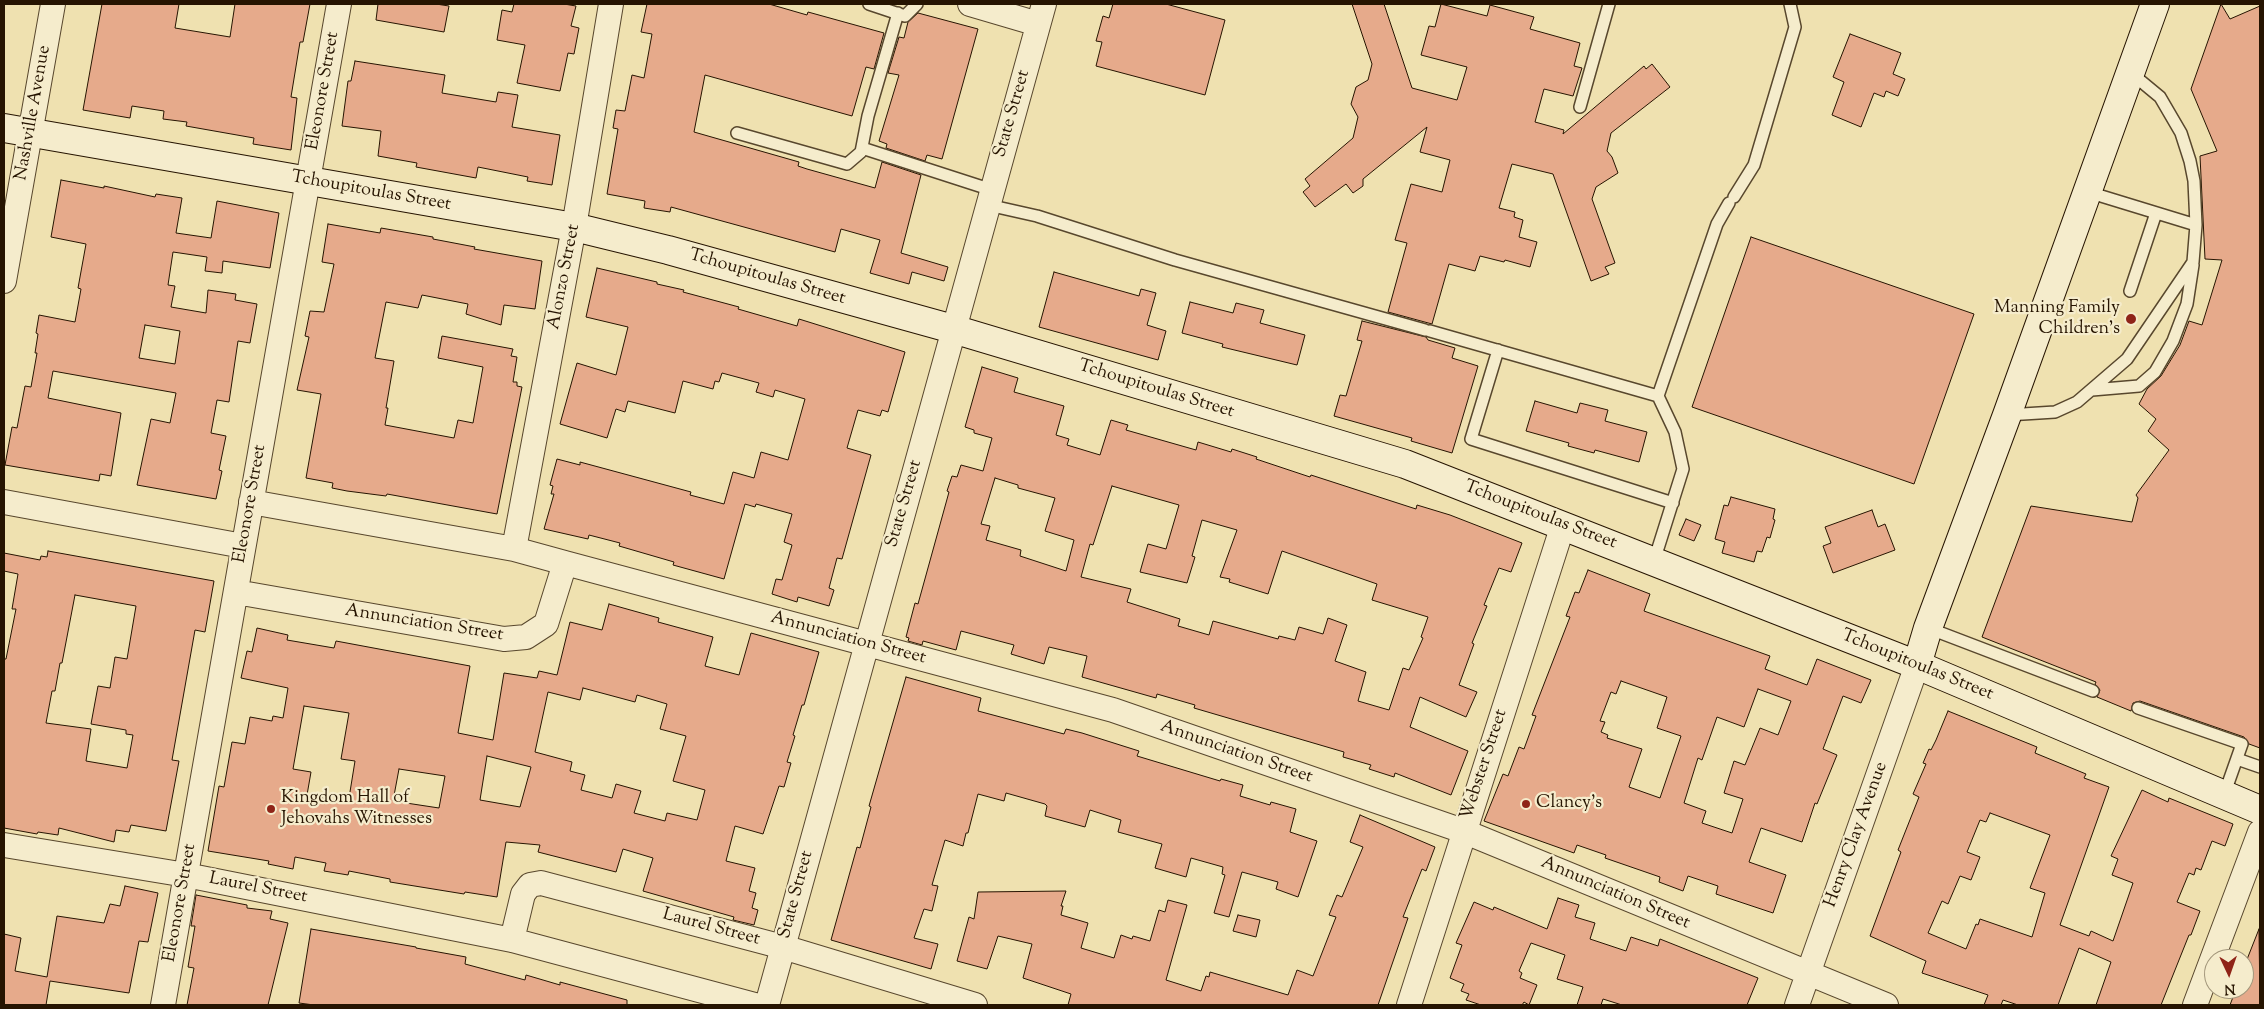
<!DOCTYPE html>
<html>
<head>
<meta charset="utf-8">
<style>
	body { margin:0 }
	#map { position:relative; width:2264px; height:1009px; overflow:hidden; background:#efe1b0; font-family:"Sorts Mill Goudy",serif }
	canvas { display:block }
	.frame { position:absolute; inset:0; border:5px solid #261401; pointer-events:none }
	.north { position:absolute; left:2204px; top:949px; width:50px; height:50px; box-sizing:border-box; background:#f5eccc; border:1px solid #a2967b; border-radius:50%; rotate:177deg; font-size:14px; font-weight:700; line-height:20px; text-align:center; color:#261401 }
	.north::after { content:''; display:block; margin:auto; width:18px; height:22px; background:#8f2418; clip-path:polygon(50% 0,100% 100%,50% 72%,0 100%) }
</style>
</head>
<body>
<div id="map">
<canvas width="2264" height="1009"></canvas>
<div class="frame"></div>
<div class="north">N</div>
</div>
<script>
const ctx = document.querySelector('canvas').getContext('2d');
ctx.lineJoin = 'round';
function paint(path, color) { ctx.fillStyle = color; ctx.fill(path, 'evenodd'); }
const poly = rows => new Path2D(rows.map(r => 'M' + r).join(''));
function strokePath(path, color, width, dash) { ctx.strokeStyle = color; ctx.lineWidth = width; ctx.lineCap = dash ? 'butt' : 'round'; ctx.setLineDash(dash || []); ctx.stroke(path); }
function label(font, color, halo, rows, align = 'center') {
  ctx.font = font + ' "Sorts Mill Goudy",serif'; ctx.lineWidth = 4.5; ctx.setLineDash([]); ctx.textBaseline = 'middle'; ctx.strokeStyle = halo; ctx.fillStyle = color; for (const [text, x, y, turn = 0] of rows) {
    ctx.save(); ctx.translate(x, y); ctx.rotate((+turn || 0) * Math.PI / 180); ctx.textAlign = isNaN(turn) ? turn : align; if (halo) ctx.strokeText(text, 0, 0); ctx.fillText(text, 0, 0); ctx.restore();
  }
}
const building = poly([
	[102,4,179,4,175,28,230,37,235,4,310,4,303,42,300,42,291,97,297,98,291,150,253,144,254,138,186,126,187,122,163,119,164,111,132,106,130,118,83,110,102,4],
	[378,4,436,4,449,6,444,32,376,20,378,4],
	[514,4,564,4,576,6,571,26,579,28,574,54,568,53,560,91,517,83,525,45,497,40,502,10,512,12,514,4],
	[647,4,769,4,807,15,808,12,884,33,874,69,866,67,852,116,705,75,694,132,799,162,798,166,807,169,875,188,882,162,921,175,901,253,948,267,944,281,912,272,909,284,870,273,880,240,841,229,835,252,671,207,670,212,644,208,645,201,607,194,618,129,613,128,616,110,625,111,632,75,644,78,652,34,641,32,647,4],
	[1113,4,1166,4,1225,20,1205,95,1096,66,1102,42,1096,41,1103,16,1109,18,1113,4],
	[1352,4,1384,4,1412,88,1457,100,1467,67,1421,55,1429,26,1435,27,1441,4,1487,16,1490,5,1534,17,1530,29,1580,43,1574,66,1582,68,1573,96,1544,89,1535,122,1564,130,1563,134,1644,66,1646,69,1652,64,1670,87,1611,133,1607,151,1612,157,1618,173,1596,187,1592,199,1615,263,1605,267,1609,274,1591,281,1553,174,1512,164,1499,208,1515,212,1514,217,1523,220,1519,237,1537,242,1530,267,1505,260,1504,262,1480,256,1475,271,1449,264,1432,324,1388,312,1407,243,1395,240,1411,184,1442,192,1450,160,1420,152,1427,127,1363,179,1363,186,1353,193,1346,184,1315,207,1303,192,1310,186,1305,179,1353,138,1358,117,1351,104,1356,87,1368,80,1372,64,1352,4],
	[2221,4,2230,19,2260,6,2260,748,2249,744,2244,737,2140,701,2133,703,2131,711,2097,697,2100,690,2095,684,2096,682,1982,637,2031,506,2132,522,2138,498,2136,495,2169,450,2148,431,2156,419,2139,404,2147,389,2161,376,2180,345,2189,321,2202,325,2222,260,2205,259,2200,156,2217,151,2191,89,2221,4],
	[918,13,978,29,942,159,927,155,925,161,886,148,887,144,879,141,899,75,888,73,899,37,904,38,908,22,918,13],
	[1850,34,1901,53,1893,74,1905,79,1898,96,1886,91,1884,97,1874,93,1861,127,1832,115,1844,82,1833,77,1850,34],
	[355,61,445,75,442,93,496,102,498,92,518,95,512,127,560,135,552,185,527,181,528,177,478,167,476,178,416,167,417,163,378,156,381,131,342,126,348,81,351,81,355,61],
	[61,180,104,188,104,186,155,197,156,194,182,198,176,233,211,238,217,201,279,213,270,268,223,261,222,273,205,271,207,257,173,252,168,285,175,286,171,307,206,313,208,290,236,294,235,300,257,304,250,343,238,341,229,402,217,400,211,433,226,436,219,470,222,471,216,499,137,485,151,419,170,423,176,393,53,371,48,398,121,413,111,476,100,474,99,481,5,465,12,427,17,428,25,386,31,387,37,353,35,353,38,334,36,333,39,315,75,322,81,289,78,288,86,244,51,237,61,180],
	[145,325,180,331,175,364,139,358,145,325],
	[328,224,380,233,381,228,433,237,433,239,475,247,474,249,542,261,535,309,504,305,501,325,466,314,468,304,422,295,418,308,386,302,375,358,394,361,386,408,388,408,385,425,454,438,458,420,473,423,483,367,438,358,442,336,513,349,511,356,517,357,513,382,517,382,517,386,522,387,497,514,387,494,386,496,347,491,332,488,333,483,306,478,321,394,297,390,309,337,305,336,310,311,324,312,334,264,322,262,328,224],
	[1751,237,1974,314,1914,484,1692,407,1751,237],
	[597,268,657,282,657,284,684,290,683,292,739,307,738,309,797,326,799,319,905,352,888,412,882,410,880,416,858,410,847,448,871,455,842,559,837,558,829,588,834,590,829,606,798,597,797,602,772,594,776,579,782,580,792,545,784,542,792,514,756,504,755,507,745,504,724,579,673,565,674,562,619,546,620,543,589,535,588,539,544,529,554,494,551,494,553,486,550,485,557,459,580,465,580,462,691,492,690,495,724,504,733,472,754,478,761,452,788,460,805,399,775,390,773,397,756,392,759,383,722,373,719,382,715,381,713,389,683,381,675,413,628,401,625,412,616,409,607,438,560,424,577,363,616,375,628,327,586,317,597,268],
	[1054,272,1139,296,1141,289,1156,293,1147,325,1166,331,1158,360,1039,327,1054,272],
	[1190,302,1233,313,1236,303,1264,310,1260,323,1305,335,1297,365,1222,347,1223,344,1182,333,1190,302],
	[1362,321,1426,337,1428,340,1455,348,1452,358,1478,366,1452,453,1411,441,1412,438,1334,416,1340,395,1346,396,1362,341,1357,340,1362,321],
	[982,367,1018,378,1014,392,1064,406,1056,435,1069,439,1067,445,1100,455,1111,420,1128,425,1126,430,1196,450,1198,442,1231,452,1232,449,1257,457,1256,459,1310,477,1311,475,1416,509,1417,505,1450,515,1522,543,1511,572,1499,568,1484,605,1487,606,1472,643,1474,644,1459,685,1477,692,1466,717,1420,697,1410,727,1468,751,1451,795,1395,773,1394,777,1369,769,1371,765,1343,757,1344,752,1194,708,1195,705,1157,694,1156,698,1082,677,1087,656,1049,647,1044,664,1011,654,1014,645,961,631,956,650,923,641,922,645,908,641,909,638,906,637,915,603,918,604,949,492,947,491,952,476,957,477,961,465,983,471,992,438,974,433,974,430,965,427,982,367],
	[995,478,1018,485,1018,488,1055,498,1045,531,1074,540,1066,571,1020,556,1021,550,986,540,990,526,981,524,995,478],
	[1112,486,1179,505,1166,549,1148,544,1140,572,1187,583,1195,557,1192,556,1202,520,1237,530,1220,577,1230,579,1229,582,1268,594,1282,551,1377,584,1372,600,1428,617,1421,637,1423,638,1409,670,1403,668,1389,710,1358,701,1366,672,1335,661,1347,625,1328,618,1323,634,1299,627,1295,640,1279,636,1278,639,1213,621,1209,635,1178,626,1180,619,1127,602,1131,589,1081,577,1090,544,1093,545,1112,486],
	[1535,401,1577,413,1580,403,1608,410,1605,421,1647,432,1639,462,1595,450,1594,453,1568,446,1569,443,1526,431,1535,401],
	[1731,497,1775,509,1773,519,1775,520,1770,538,1767,537,1762,552,1757,551,1754,562,1722,553,1725,542,1715,539,1724,505,1728,506,1731,497],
	[1872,510,1878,527,1885,524,1895,550,1833,573,1823,546,1831,543,1825,527,1872,510],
	[1686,519,1701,525,1694,541,1679,535,1686,519],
	[48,551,214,581,205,632,195,630,172,760,179,761,166,831,131,825,129,832,116,830,114,842,59,828,58,835,38,832,37,834,4,828,4,659,6,659,16,609,12,609,18,574,4,571,4,553,40,560,41,556,47,557,48,551],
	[75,595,136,606,127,659,115,657,110,688,98,686,91,724,126,730,126,734,133,735,127,768,86,761,91,729,46,723,52,691,55,691,60,663,62,663,75,595],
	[1588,570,1650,594,1644,611,1770,656,1765,669,1807,685,1817,659,1871,680,1861,703,1843,696,1823,749,1837,755,1817,804,1815,803,1802,842,1761,828,1749,862,1786,875,1773,913,1716,894,1718,886,1688,876,1683,891,1659,882,1660,877,1605,858,1606,855,1577,845,1574,853,1484,821,1503,774,1508,776,1519,747,1524,749,1536,716,1532,715,1570,617,1566,616,1575,592,1579,593,1588,570],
	[1621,681,1667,697,1657,728,1681,736,1660,798,1629,787,1642,749,1607,738,1608,735,1601,732,1605,722,1600,721,1611,692,1616,694,1621,681],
	[1758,689,1791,701,1778,735,1760,728,1745,765,1734,761,1724,793,1743,799,1732,833,1702,823,1706,811,1684,803,1698,758,1702,760,1717,717,1744,727,1758,689],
	[609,604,659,618,658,622,713,637,705,666,739,675,751,633,819,652,804,705,802,705,793,735,795,736,787,762,791,763,784,787,779,786,763,834,735,826,726,861,755,868,749,891,756,893,752,908,758,910,754,925,733,920,734,917,643,891,653,858,623,849,616,872,538,852,540,845,506,842,497,897,465,892,464,894,390,882,390,879,349,871,348,875,324,871,326,863,295,857,293,869,268,864,269,861,208,851,219,786,224,787,232,742,245,744,250,717,272,721,273,716,283,718,288,688,241,678,247,651,252,652,257,628,288,635,287,640,334,648,336,641,470,666,458,733,493,740,504,673,537,678,539,671,557,675,570,622,602,630,609,604],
	[583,688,635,702,637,695,667,704,660,729,686,736,673,781,705,790,697,820,667,813,665,821,634,813,641,791,616,784,612,798,581,790,585,775,570,771,572,762,535,752,548,692,580,700,583,688],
	[304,706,349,713,341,759,355,761,349,798,339,796,338,801,307,795,311,772,293,769,304,706],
	[487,756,531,767,520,807,480,800,487,756],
	[399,769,445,776,439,808,393,801,399,769],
	[906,677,981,698,978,711,1064,734,1066,729,1082,733,1139,751,1137,756,1220,781,1221,779,1243,785,1240,796,1270,805,1271,802,1296,809,1290,832,1317,841,1298,897,1276,889,1278,882,1242,872,1229,917,1214,913,1225,875,1222,874,1223,867,1191,858,1186,877,1155,868,1162,844,1118,832,1121,820,1090,810,1085,827,1045,816,1047,806,1045,804,1006,793,1004,801,978,794,968,833,966,833,963,846,945,840,932,885,938,886,932,911,924,909,914,938,938,944,931,969,831,940,857,847,860,848,871,807,869,806,906,677],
	[1948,711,2037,747,2035,753,2086,774,2084,778,2109,787,2060,925,2089,936,2091,931,2113,941,2133,883,2112,875,2118,859,2111,856,2142,790,2168,802,2169,798,2233,824,2225,846,2212,841,2201,870,2196,868,2194,875,2189,873,2177,902,2200,911,2191,935,2189,935,2161,1005,2096,1005,2111,962,2079,948,2058,1005,2018,1005,2003,1000,2001,1005,1984,1005,1988,995,1922,973,1926,961,1870,936,1901,852,1898,850,1919,797,1913,794,1926,764,1923,763,1929,749,1931,750,1936,740,1948,711],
	[1990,813,2050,835,2030,888,2045,893,2032,937,1980,919,1978,925,1976,924,1966,949,1928,933,1942,901,1948,904,1960,876,1971,880,1980,857,1967,852,1980,820,1986,822,1990,813],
	[1360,815,1435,847,1426,871,1422,869,1403,917,1408,918,1378,1005,1068,1005,1071,994,1023,978,1032,944,998,936,987,969,957,961,969,917,974,919,978,892,1066,891,1061,906,1063,906,1061,915,1088,923,1081,948,1114,958,1121,935,1132,939,1133,936,1150,941,1159,910,1165,912,1168,900,1187,905,1166,980,1201,991,1206,976,1209,977,1210,972,1288,995,1297,970,1313,976,1336,917,1329,915,1337,895,1342,897,1363,847,1350,842,1360,815],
	[125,886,158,893,148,942,139,941,129,993,50,981,46,1005,4,1005,4,934,21,938,15,971,47,977,57,916,104,923,110,904,120,906,125,886],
	[196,895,247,905,247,908,272,911,270,919,288,923,268,1005,187,1005,194,968,188,967,195,926,191,926,196,895],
	[1558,898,1579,905,1575,917,1595,923,1590,939,1626,951,1631,937,1658,946,1660,939,1758,978,1747,1005,1622,1005,1603,999,1601,1005,1577,1005,1583,987,1557,979,1565,955,1531,943,1519,971,1522,973,1520,978,1537,985,1529,1005,1524,1002,1522,1005,1481,1005,1466,1000,1469,994,1461,991,1464,984,1450,978,1462,945,1456,943,1474,902,1493,910,1494,907,1547,929,1558,898],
	[1238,915,1260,920,1256,937,1233,931,1238,915],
	[311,929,416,947,416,948,466,957,465,964,525,980,526,975,560,985,560,982,627,1000,627,1005,314,1005,299,1003,311,929],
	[2259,929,2260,1005,2230,1005,2236,989,2244,989,2244,967,2259,929]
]);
const lane = poly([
	[869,4,905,16,917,4],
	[2131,73,2160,97,2181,133,2190,161,2194,181,2196,225],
	[1580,107,1609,4],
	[737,133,847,164,861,152,868,116,898,13],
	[862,148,992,190],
	[1734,197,1754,165,1795,27,1790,4],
	[988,205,1037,216,1175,260,1425,330],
	[2130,291,2156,213],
	[1430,331,1658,396],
	[1498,350,1471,439,1673,503],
	[2092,390,2139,386,2155,372,2173,341,2187,304,2193,265],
	[2007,415,2055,412,2077,402,2127,359,2193,262,2196,225,2088,192],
	[1654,561,1683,469,1675,432,1658,396,1717,224,1729,203],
	[1928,628,2093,691],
	[2138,708,2242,744,2224,795],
	[2237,759,2260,767]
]);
const street = poly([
	[970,4,1038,24],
	[4,281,53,4],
	[4,502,243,546],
	[251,502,514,549,565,563],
	[514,549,574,227,611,4],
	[236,592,504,639,526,637,546,624,565,563,1113,710,1463,831,1886,1005],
	[4,845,186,875,512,940,755,1005],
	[512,940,523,894,530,885,541,883,783,947,975,1005],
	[163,1005,339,4],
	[767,1005,1044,4],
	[1409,1005,1563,525],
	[1797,1005,1917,665],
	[2195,1005,2260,832]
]);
const secondary = poly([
	[4,128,574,227,668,250,953,329,1405,464,1917,665,2260,810],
	[1917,665,1928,628,2007,415,2155,4]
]);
const markers = [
	[2131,319,6,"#8f2418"],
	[1526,804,5,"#8f2418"],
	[271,809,5,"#8f2418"]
];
const streetNames = [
	["Eleonore Street",324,91,-80],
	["Nashville Avenue",34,113,-80],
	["State Street",1013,114,-74],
	["Tchoupitoulas Street",371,192,10],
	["Alonzo Street",565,277,-79],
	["Tchoupitoulas Street",767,278,16],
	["Tchoupitoulas Street",1156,390,17],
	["Eleonore Street",251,504,-80],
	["State Street",905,504,-74],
	["Tchoupitoulas Street",1540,516,21],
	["Annunciation Street",424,624,9],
	["Annunciation Street",848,639,15],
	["Tchoupitoulas Street",1917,666,22],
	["Annunciation Street",1236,753,19],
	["Webster Street",1485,765,-72],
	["Henry Clay Avenue",1857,835,-70],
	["Laurel Street",258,889,11],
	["Annunciation Street",1615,894,23],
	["State Street",797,895,-75],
	["Eleonore Street",181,903,-80],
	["Laurel Street",711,928,15]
];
const poiNames = [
	["Manning Family",2120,309,"right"],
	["Children's",2120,330,"right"],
	["Kingdom Hall of",281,799],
	["Jehovahs Witnesses",281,820],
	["Clancy's",1536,804]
];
paint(building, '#e6aa8b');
strokePath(building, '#261401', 1);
strokePath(lane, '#58472d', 14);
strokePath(street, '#58472d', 26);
strokePath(secondary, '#261401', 30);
strokePath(lane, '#f5eccc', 11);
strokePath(street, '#f5eccc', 24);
strokePath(secondary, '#f5eccc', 28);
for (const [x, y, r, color] of markers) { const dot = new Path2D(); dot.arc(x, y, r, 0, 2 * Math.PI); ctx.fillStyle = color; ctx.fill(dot); strokePath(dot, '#f5eccc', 2); }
label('18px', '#261401', '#f5eccc', streetNames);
label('18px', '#261401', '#f5eccc', poiNames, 'left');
</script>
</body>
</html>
